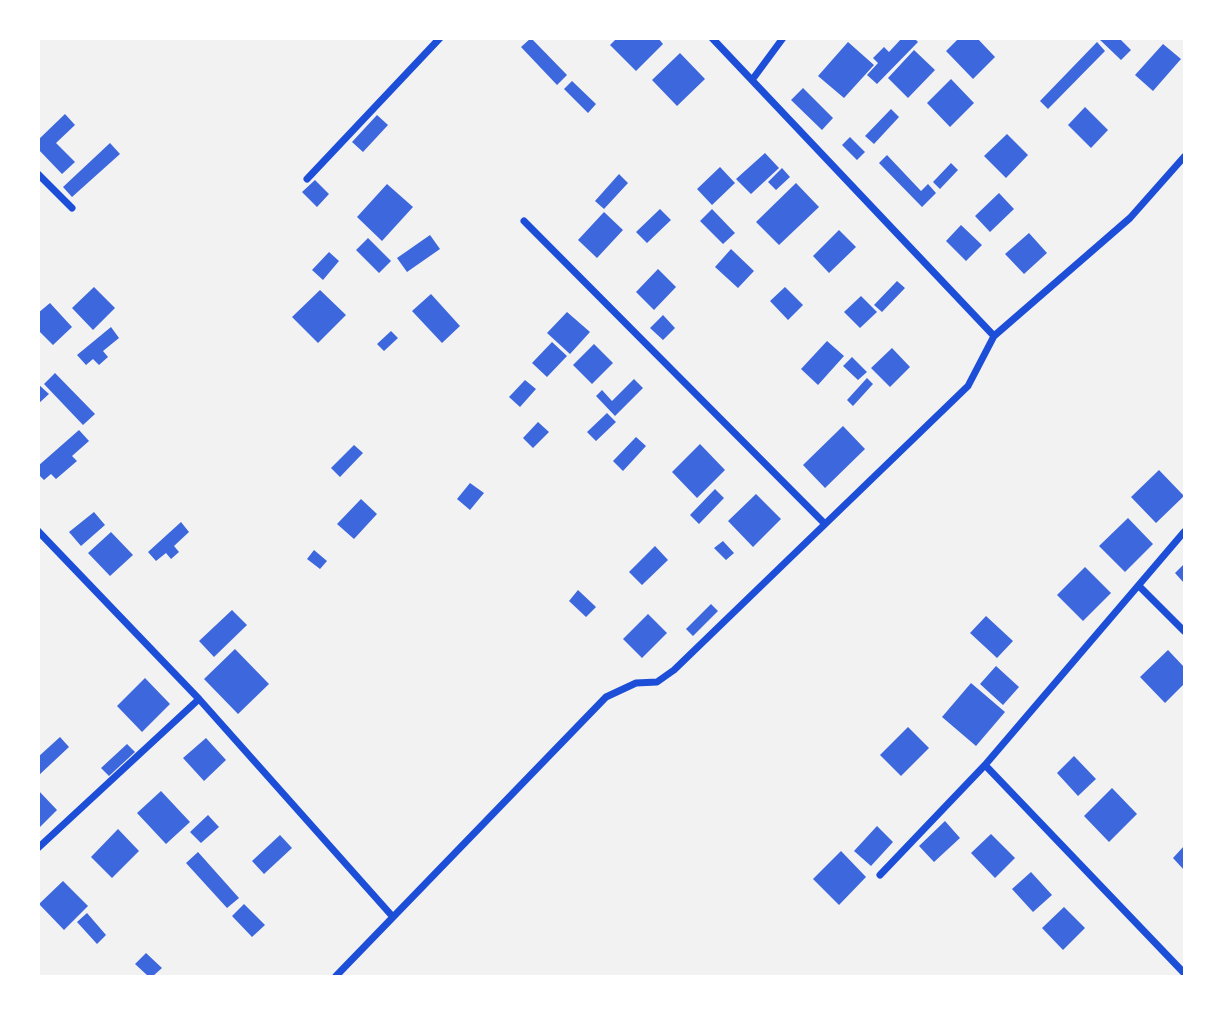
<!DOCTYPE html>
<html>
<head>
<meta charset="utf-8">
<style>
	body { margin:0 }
	#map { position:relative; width:1223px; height:1015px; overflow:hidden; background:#f2f2f2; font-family:Raleway,sans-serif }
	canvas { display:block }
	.frame { position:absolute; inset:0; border:40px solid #fff; pointer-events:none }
</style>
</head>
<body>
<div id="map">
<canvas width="1223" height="1015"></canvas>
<div class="frame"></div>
</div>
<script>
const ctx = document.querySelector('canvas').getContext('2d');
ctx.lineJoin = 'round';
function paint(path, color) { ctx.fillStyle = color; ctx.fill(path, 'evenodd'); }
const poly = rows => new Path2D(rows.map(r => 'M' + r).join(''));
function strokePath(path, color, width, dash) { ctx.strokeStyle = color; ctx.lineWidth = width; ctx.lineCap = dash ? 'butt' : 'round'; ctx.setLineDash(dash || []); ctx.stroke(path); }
const building = poly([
	[531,38,567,75,557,85,521,47],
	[617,38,658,38,663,44,636,71,610,45],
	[902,38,914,38,918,42,877,84,867,75,878,63,873,58,884,47,889,52],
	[959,38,977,38,995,57,973,79,946,51],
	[1098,38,1119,38,1131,50,1121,60],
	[848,42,874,65,844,98,818,76],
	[1097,42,1105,51,1048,109,1040,101],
	[1163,44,1181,59,1153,91,1135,75],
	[914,50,935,70,908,98,888,78],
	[680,53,705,79,677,106,652,80],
	[951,79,974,103,950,127,927,103],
	[572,81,596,104,588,113,564,89],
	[803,88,833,118,822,130,791,100],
	[1085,107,1108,130,1091,148,1068,125],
	[891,109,899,117,874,144,865,136],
	[65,114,75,125,56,143,75,162,62,174,38,149,38,140],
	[377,115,388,125,363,152,352,142],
	[1007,134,1028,155,1006,178,984,156],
	[850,137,865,152,857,160,842,145],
	[110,143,120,154,72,197,63,187],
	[765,153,779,168,751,194,736,179],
	[887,155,921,191,928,184,936,193,922,207,879,163],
	[951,163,958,170,940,189,933,182],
	[720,167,735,183,712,205,697,189],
	[782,168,790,177,776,190,768,182],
	[619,174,628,183,604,209,595,201],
	[315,180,329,194,317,207,302,192],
	[796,183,819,207,779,245,756,222],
	[387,184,413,207,382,241,357,217],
	[999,193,1014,209,990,232,975,216],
	[660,209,671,220,647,243,636,232],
	[712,209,735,233,723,244,700,221],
	[604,212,623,230,597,258,578,240],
	[961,225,982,245,966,261,946,241],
	[839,230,856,247,829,273,813,256],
	[1029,233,1047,253,1024,274,1005,254],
	[430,235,440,249,407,272,397,258],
	[368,238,391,261,379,273,356,250],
	[731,249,754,271,738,288,715,267],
	[329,252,339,261,323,280,312,270],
	[658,269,676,287,654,310,636,292],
	[897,281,905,288,882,312,874,305],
	[94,287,115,308,93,330,72,308],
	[785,287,803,305,788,320,770,301],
	[320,290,346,315,318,343,292,317],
	[431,294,460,326,442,343,412,311],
	[861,296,877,312,860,328,844,312],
	[50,303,72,327,53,345,38,330,38,313],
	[567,312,590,332,570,354,547,333],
	[663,315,675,328,663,340,650,328],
	[111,327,119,338,103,351,108,357,99,365,93,359,86,365,77,355],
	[391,331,398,338,384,351,377,344],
	[827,341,844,356,818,385,801,369],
	[552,342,567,356,547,377,532,363],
	[594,344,613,363,592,384,573,365],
	[892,348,910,367,890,387,871,368],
	[852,357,867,372,858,380,843,366],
	[55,373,95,414,83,425,44,384],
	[867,378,873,384,853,406,847,400],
	[634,379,643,388,615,416,596,396,602,390,612,401],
	[525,380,536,389,520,407,509,397],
	[38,384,49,394,38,404],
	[607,413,616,422,596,441,587,432],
	[538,422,549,432,533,448,523,438],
	[843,426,865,449,825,488,803,465],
	[79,430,89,441,72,456,77,461,56,479,51,474,44,480,38,474,38,466],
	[636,437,646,446,623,471,613,461],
	[700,444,725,470,697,498,672,472],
	[354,445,363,453,340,477,331,468],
	[1159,470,1184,496,1156,523,1131,497],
	[470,483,484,493,470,510,457,499],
	[715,489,724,498,699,524,690,515],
	[756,494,781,519,753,547,728,521],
	[361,499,377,514,354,539,337,524],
	[94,512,105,525,81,546,69,532],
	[1128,518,1153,544,1125,572,1099,546],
	[181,522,189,532,174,546,179,552,171,559,166,553,156,561,148,552],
	[111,532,133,555,110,576,88,553],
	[723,541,734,553,726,560,714,548],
	[655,546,668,560,642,585,629,572],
	[314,550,327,561,320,569,307,559],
	[1184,564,1184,583,1175,573],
	[1085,567,1111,593,1083,621,1057,595],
	[578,590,596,607,586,617,569,601],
	[711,604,718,611,693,636,686,629],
	[232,610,247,625,214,657,199,641],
	[648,614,667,633,642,658,623,639],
	[986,616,1013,641,997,658,970,633],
	[235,649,269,684,238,714,204,679],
	[1168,650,1184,667,1184,684,1165,703,1140,677],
	[996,666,1019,687,1003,705,980,684],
	[145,678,170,704,142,732,117,706],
	[971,683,1005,712,976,746,942,717],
	[908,727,929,748,901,776,880,755],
	[60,737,69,747,38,776,38,757],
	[206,738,226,760,204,781,183,758],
	[127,744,135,752,109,776,101,768],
	[1074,756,1096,779,1078,796,1057,773],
	[1112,788,1137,814,1109,842,1084,816],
	[38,790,57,810,38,829],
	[161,791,190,822,166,844,137,813],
	[208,815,219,827,201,843,190,832],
	[945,821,960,838,934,862,919,846],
	[877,826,893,842,871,866,854,851],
	[118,829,139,851,112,878,91,857],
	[991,834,1015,858,995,878,971,853],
	[280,835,292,848,264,874,252,861],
	[1184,846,1184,870,1173,858],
	[841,851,866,877,839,905,813,879],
	[198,852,239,898,227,908,186,863],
	[1031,872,1052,895,1033,912,1012,889],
	[63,881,88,906,64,930,39,904],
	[244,904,265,925,252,937,232,916],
	[1064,907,1085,928,1063,950,1042,928],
	[87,913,106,935,97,944,77,922],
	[146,953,162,968,153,976,148,976,135,964]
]);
const minor = poly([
	[712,38,994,336],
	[752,80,783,38],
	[38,174,72,208],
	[307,179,440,38],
	[524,221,825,524],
	[38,531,199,699,393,917],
	[1139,586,1184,631],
	[985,765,1184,973],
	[38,848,199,699],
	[880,875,985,765,1184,532],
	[336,976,606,697,636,683,657,682,674,670,968,386,994,336,1130,218,1184,157]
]);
paint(building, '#3d67dc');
strokePath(minor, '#1d4ed8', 7);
</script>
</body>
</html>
